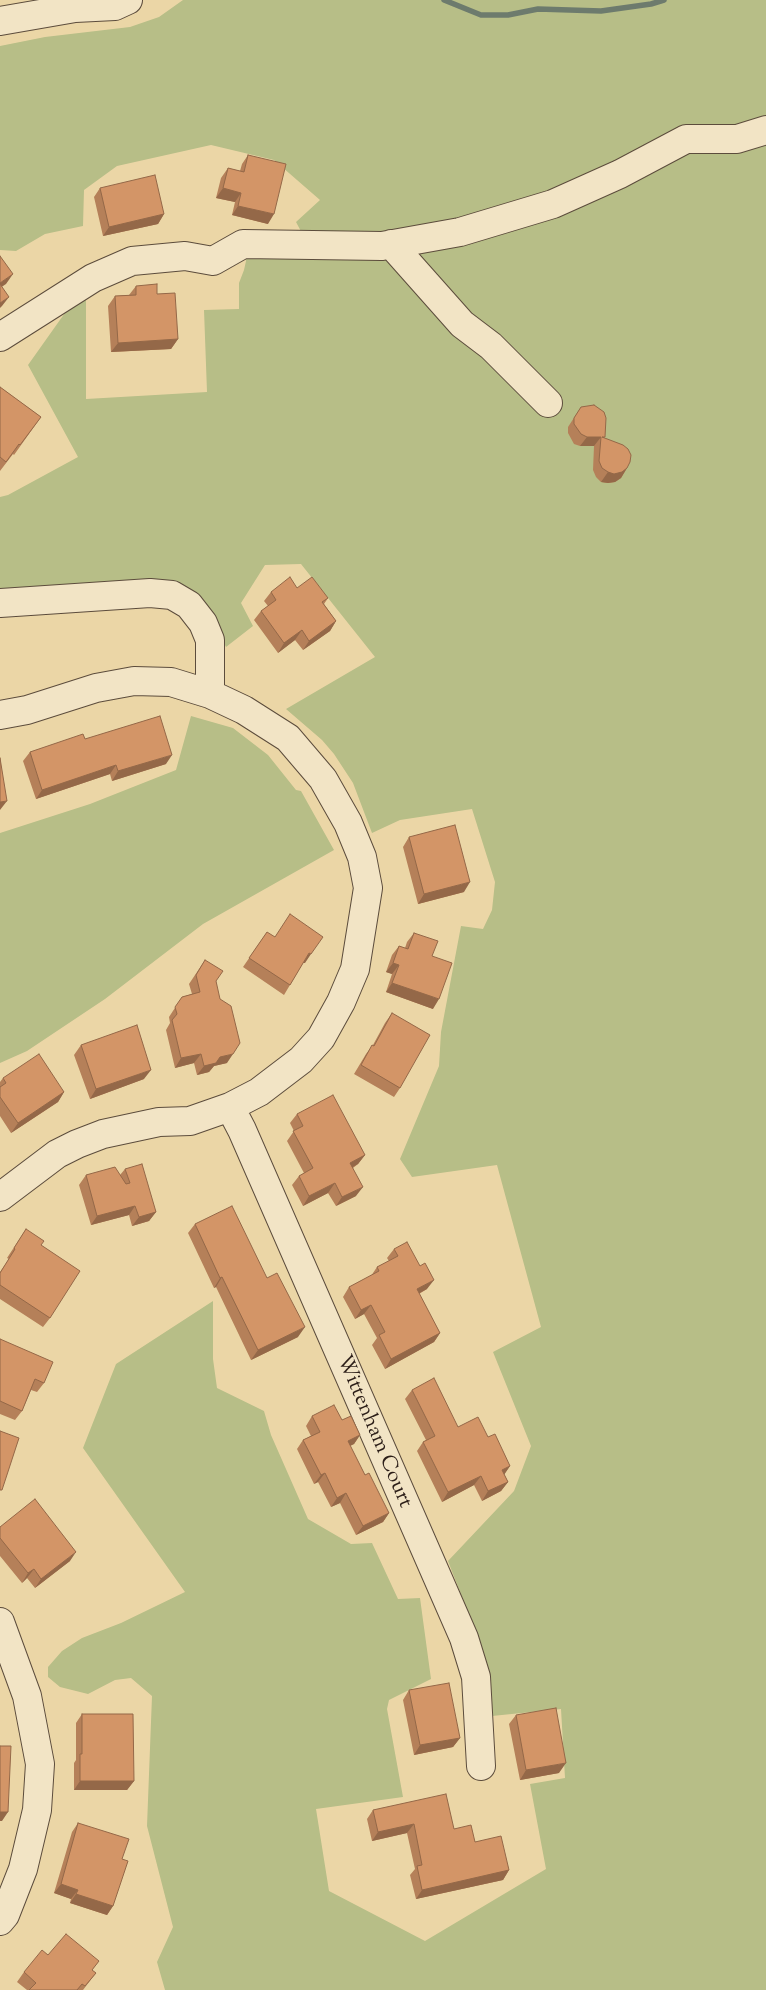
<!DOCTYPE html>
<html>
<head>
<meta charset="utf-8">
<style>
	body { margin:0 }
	canvas { display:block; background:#ebd6a6 }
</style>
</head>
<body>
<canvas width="766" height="1990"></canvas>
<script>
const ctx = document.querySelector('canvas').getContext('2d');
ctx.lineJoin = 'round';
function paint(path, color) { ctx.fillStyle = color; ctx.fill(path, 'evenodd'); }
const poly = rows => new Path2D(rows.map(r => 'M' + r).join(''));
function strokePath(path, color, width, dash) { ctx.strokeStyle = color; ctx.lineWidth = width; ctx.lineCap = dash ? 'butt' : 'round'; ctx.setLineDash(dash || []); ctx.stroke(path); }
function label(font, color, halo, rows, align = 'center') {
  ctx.font = font + ' "Sorts Mill Goudy",serif'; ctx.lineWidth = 4; ctx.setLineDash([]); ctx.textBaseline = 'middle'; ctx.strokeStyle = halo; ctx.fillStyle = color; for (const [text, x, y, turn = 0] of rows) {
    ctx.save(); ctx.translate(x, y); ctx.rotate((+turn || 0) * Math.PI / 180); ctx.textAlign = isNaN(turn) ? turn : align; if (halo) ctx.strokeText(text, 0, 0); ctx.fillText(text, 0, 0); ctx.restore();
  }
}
const green = poly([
	[183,0,766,0,766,1990,165,1990,157,1962,173,1927,147,1826,152,1696,131,1678,115,1680,88,1694,60,1687,48,1677,48,1667,62,1651,82,1638,121,1623,185,1592,83,1448,116,1364,213,1301,213,1359,217,1388,264,1411,271,1435,308,1519,351,1544,372,1543,398,1599,420,1598,431,1679,389,1700,387,1709,403,1797,316,1809,329,1891,425,1941,546,1869,530,1784,565,1778,561,1709,492,1716,474,1628,448,1561,514,1491,531,1446,493,1352,541,1327,497,1165,412,1177,400,1159,439,1066,441,1032,461,926,483,929,492,910,495,882,472,809,400,820,372,833,353,783,334,754,322,740,286,709,375,657,301,564,265,565,241,603,253,626,226,647,211,617,200,604,0,590,0,497,8,495,78,457,28,365,67,310,86,300,86,399,207,392,204,310,239,309,239,283,244,270,246,261,243,236,304,237,296,222,320,200,274,160,211,145,117,166,84,190,83,226,45,234,16,251,0,250,0,46,45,37,130,27,159,17],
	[191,716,233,728,268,755,296,790,301,791,334,850,203,924,105,999,27,1051,0,1063,0,833,90,804,176,770]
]);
const stream = poly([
	[444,0,481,15,508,15,538,9,601,11,651,4,664,0]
]);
const minor = poly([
	[0,21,75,8,115,6,128,0],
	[391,244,462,324,491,346,548,403],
	[0,337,93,278,132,261,185,256,213,261,243,244,382,246,460,232,553,204,620,174,686,139,737,139,766,130],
	[0,603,150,593,172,595,189,605,203,623,210,640,210,694],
	[0,715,27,710,96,688,134,681,171,682,210,694,244,710,288,738,323,779,348,823,362,857,368,888,355,969,341,1002,321,1038,301,1060,259,1092,230,1107,190,1121,159,1122,103,1134,77,1144,57,1154,0,1197],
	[230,1107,242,1130,464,1638,476,1677,481,1766],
	[0,1622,27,1696,40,1764,37,1810,23,1869,5,1915,0,1921]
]);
const wall = poly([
	[248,155,268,224,232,215,235,202,216,198,221,178,228,168,240,171,242,164],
	[100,188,164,214,158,224,103,236,94,197],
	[136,286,157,294,178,339,171,349,111,352,108,306,115,296,129,295],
	[0,387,41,417,14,455,13,454,0,471],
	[581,407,627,468,621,478,615,482,608,483,601,482,596,477,593,470,594,446,580,446,574,444,568,433,568,427],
	[297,588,328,598,324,604,336,621,330,631,303,650,295,640,278,653,254,620,261,611,268,606,264,601,271,592],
	[85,739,166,764,112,781,110,774,36,799,23,761,30,752],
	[409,837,464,892,418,904,403,847],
	[267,932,305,963,303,963,284,995,243,967],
	[414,933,432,956,433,1009,386,992,392,974,386,972,392,955,399,946,405,948,407,942],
	[205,960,216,981,227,1063,214,1066,209,1072,197,1075,194,1063,175,1068,166,1030,170,1023,169,1017,182,997,192,994,189,984],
	[392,1013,400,1088,394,1097,354,1074,366,1054,373,1045,385,1023],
	[81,1045,144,1079,90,1099,74,1055],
	[3,1078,64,1092,58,1102,11,1133,0,1116,0,1082],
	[297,1114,365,1155,358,1164,353,1168,356,1196,336,1206,328,1193,303,1206,292,1185,299,1176,304,1173,287,1141,294,1131,290,1123],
	[125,1169,156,1212,149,1221,132,1226,129,1215,91,1225,79,1185,86,1175,120,1175],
	[195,1224,267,1278,298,1337,251,1360,216,1287,214,1288,188,1233],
	[26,1229,41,1245,50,1318,43,1327,0,1299,0,1272,9,1259,7,1258],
	[394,1249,427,1289,419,1294,440,1333,434,1342,385,1369,372,1345,377,1338,364,1314,355,1319,343,1297,349,1287,371,1276,377,1267,389,1261,387,1258],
	[0,1339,44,1383,37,1392,31,1390,22,1411,15,1420,0,1414],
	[412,1390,458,1427,510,1466,504,1474,508,1482,501,1491,482,1501,474,1485,442,1502,417,1451,423,1442,426,1440,405,1399],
	[312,1416,342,1420,360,1435,354,1444,350,1446,365,1475,389,1513,383,1522,356,1535,340,1503,331,1507,318,1482,314,1484,297,1449,303,1440,311,1436,306,1426],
	[0,1527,70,1561,35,1588,27,1578,22,1583,0,1556],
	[409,1690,460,1738,453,1747,414,1755,403,1700],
	[82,1714,134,1781,127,1790,74,1790,74,1763,76,1760,76,1723],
	[516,1715,559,1773,520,1780,509,1724],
	[373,1810,454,1829,475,1842,509,1870,503,1880,416,1899,410,1875,415,1869,407,1833,372,1841,367,1819],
	[78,1823,122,1859,113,1906,107,1915,70,1903,71,1899,54,1893,72,1832],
	[48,1955,99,1961,92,1970,96,1973,83,1990,27,1990,17,1982,24,1972]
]);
const shadedWall = poly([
	[223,188,241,193,235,202,216,198],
	[238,206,274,214,268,224,232,215],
	[164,214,158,224,103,236,109,227],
	[13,274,6,284,0,288,0,283],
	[9,297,2,306,0,308,0,303],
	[178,339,171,349,111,352,118,343],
	[587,437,601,437,594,446,580,446],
	[627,468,621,478,615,482,608,483,601,482,608,472],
	[336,621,330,631,303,650,309,641],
	[302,630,295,640,278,653,284,643],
	[172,755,166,764,112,781,118,771],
	[116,765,110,774,36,799,42,790],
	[7,801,0,810,0,802],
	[470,882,464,892,418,904,424,894],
	[309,953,311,954,305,963,303,963],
	[393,963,399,965,392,974,386,972],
	[392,983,439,999,433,1009,386,992],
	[201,1054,194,1063,175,1068,181,1058],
	[233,1054,227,1063,214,1066,209,1072,197,1075,204,1066,220,1057],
	[151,1070,144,1079,90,1099,96,1089],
	[64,1092,58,1102,11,1133,18,1123],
	[365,1155,358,1164,344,1172,350,1163],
	[335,1183,328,1193,303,1206,309,1196],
	[363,1187,356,1196,336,1206,342,1197],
	[135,1206,129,1215,91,1225,97,1216],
	[156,1212,149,1221,132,1226,139,1217],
	[222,1277,216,1287,214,1288,220,1278],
	[434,1280,427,1289,410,1298,417,1289],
	[371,1305,364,1314,355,1319,361,1310],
	[305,1327,298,1337,251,1360,258,1350],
	[440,1333,434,1342,385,1369,391,1359],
	[360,1435,354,1444,341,1450,348,1441],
	[510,1466,504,1475,502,1470],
	[325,1473,318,1482,314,1484,321,1475],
	[481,1476,474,1485,442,1502,448,1492],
	[508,1482,501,1491,482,1501,488,1491],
	[346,1493,340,1503,331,1507,337,1498],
	[389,1513,383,1522,356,1535,363,1526],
	[76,1552,70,1561,35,1588,41,1579],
	[34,1569,27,1578,22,1583,28,1573],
	[460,1738,453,1747,414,1755,420,1745],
	[566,1763,559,1773,520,1780,526,1770],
	[80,1781,134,1781,127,1790,74,1790],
	[0,1812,8,1812,2,1821,0,1821],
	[414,1824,407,1833,372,1841,378,1832],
	[509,1870,503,1880,416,1899,422,1890],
	[61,1884,78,1890,71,1899,54,1893],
	[76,1894,113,1906,107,1915,70,1903]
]);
const building = poly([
	[248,155,286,164,274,214,238,206,241,193,223,188,228,168,244,172,248,155],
	[155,175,164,214,109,227,100,188,155,175],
	[0,256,13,274,0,283,0,256],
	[0,284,9,297,0,303,0,284],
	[157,284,157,294,175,293,178,339,118,343,115,296,136,295,136,286,157,284],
	[0,387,41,417,20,445,19,444,6,462,0,457,0,387],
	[594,405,604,412,606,418,605,437,602,437,623,445,628,449,631,455,630,462,627,468,622,472,614,474,608,472,602,468,599,461,601,437,587,437,581,434,574,424,574,418,581,407,594,405],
	[290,577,297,588,312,577,328,598,322,602,336,621,309,641,302,630,284,643,261,611,276,600,271,592,290,577],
	[160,716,172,755,118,771,116,765,42,790,30,752,83,734,85,739,160,716],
	[0,758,7,801,0,802,0,758],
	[455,825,470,882,424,894,409,837,455,825],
	[290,914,323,937,311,954,309,953,290,985,249,958,267,932,275,937,290,914],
	[414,933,438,941,432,956,452,963,439,999,392,983,399,965,393,963,399,946,408,949,414,933],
	[205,960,223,971,216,981,220,999,231,1006,240,1043,233,1054,220,1057,216,1063,204,1066,201,1054,181,1058,172,1020,177,1014,175,1007,182,997,200,992,196,975,205,960],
	[392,1013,430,1035,400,1088,361,1065,372,1045,374,1046,392,1013],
	[137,1025,151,1070,96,1089,81,1045,137,1025],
	[39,1054,64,1092,18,1123,0,1097,0,1087,6,1083,3,1078,39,1054],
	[333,1095,365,1155,350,1163,363,1187,342,1197,335,1183,309,1196,299,1176,313,1168,293,1131,303,1126,297,1114,333,1095],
	[142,1164,156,1212,139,1217,135,1206,97,1216,86,1175,115,1167,126,1184,130,1183,125,1169,142,1164],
	[232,1206,267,1278,277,1273,305,1327,258,1350,222,1277,220,1278,195,1224,232,1206],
	[26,1229,44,1241,41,1245,80,1271,50,1318,0,1285,0,1273,15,1249,14,1248,26,1229],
	[407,1242,420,1266,425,1263,434,1280,417,1289,440,1333,391,1359,379,1335,385,1332,371,1305,361,1310,349,1287,379,1271,377,1267,398,1256,394,1249,407,1242],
	[0,1339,53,1362,44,1383,35,1379,22,1411,0,1401,0,1339],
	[434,1378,458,1427,478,1417,488,1437,495,1434,510,1466,502,1470,508,1482,488,1491,481,1476,448,1492,423,1442,435,1436,412,1390,434,1378],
	[334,1405,342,1420,351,1416,360,1435,348,1441,365,1475,369,1473,389,1513,363,1526,346,1493,337,1498,325,1473,321,1475,303,1440,320,1432,312,1416,334,1405],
	[0,1431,19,1438,2,1490,0,1490,0,1431],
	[35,1499,76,1552,41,1579,34,1569,28,1573,0,1538,0,1527,35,1499],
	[449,1683,460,1738,420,1745,409,1690,449,1683],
	[556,1708,566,1763,526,1770,516,1715,556,1708],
	[82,1714,133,1714,134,1781,80,1781,80,1754,82,1754,82,1714],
	[0,1746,11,1746,8,1812,0,1812,0,1746],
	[446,1794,454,1829,471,1825,475,1842,501,1836,509,1870,422,1890,417,1866,422,1865,414,1824,378,1832,373,1810,446,1794],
	[78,1823,129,1839,122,1859,128,1861,113,1906,76,1894,78,1890,61,1884,78,1823],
	[66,1934,99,1961,92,1970,96,1973,85,1986,82,1984,77,1990,29,1990,36,1983,24,1972,42,1950,48,1955,66,1934]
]);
const streetNames = [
	["Wittenham Court",373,1432,67]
];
paint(green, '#b7be87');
strokePath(stream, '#6d7b6d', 5.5);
strokePath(minor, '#5c4c3c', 30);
strokePath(minor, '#f2e4c5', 28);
paint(wall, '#b58059');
paint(shadedWall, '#946848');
paint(building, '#d39567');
strokePath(building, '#946848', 1);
label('21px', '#2c1e18', '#f2e4c5', streetNames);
</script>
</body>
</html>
